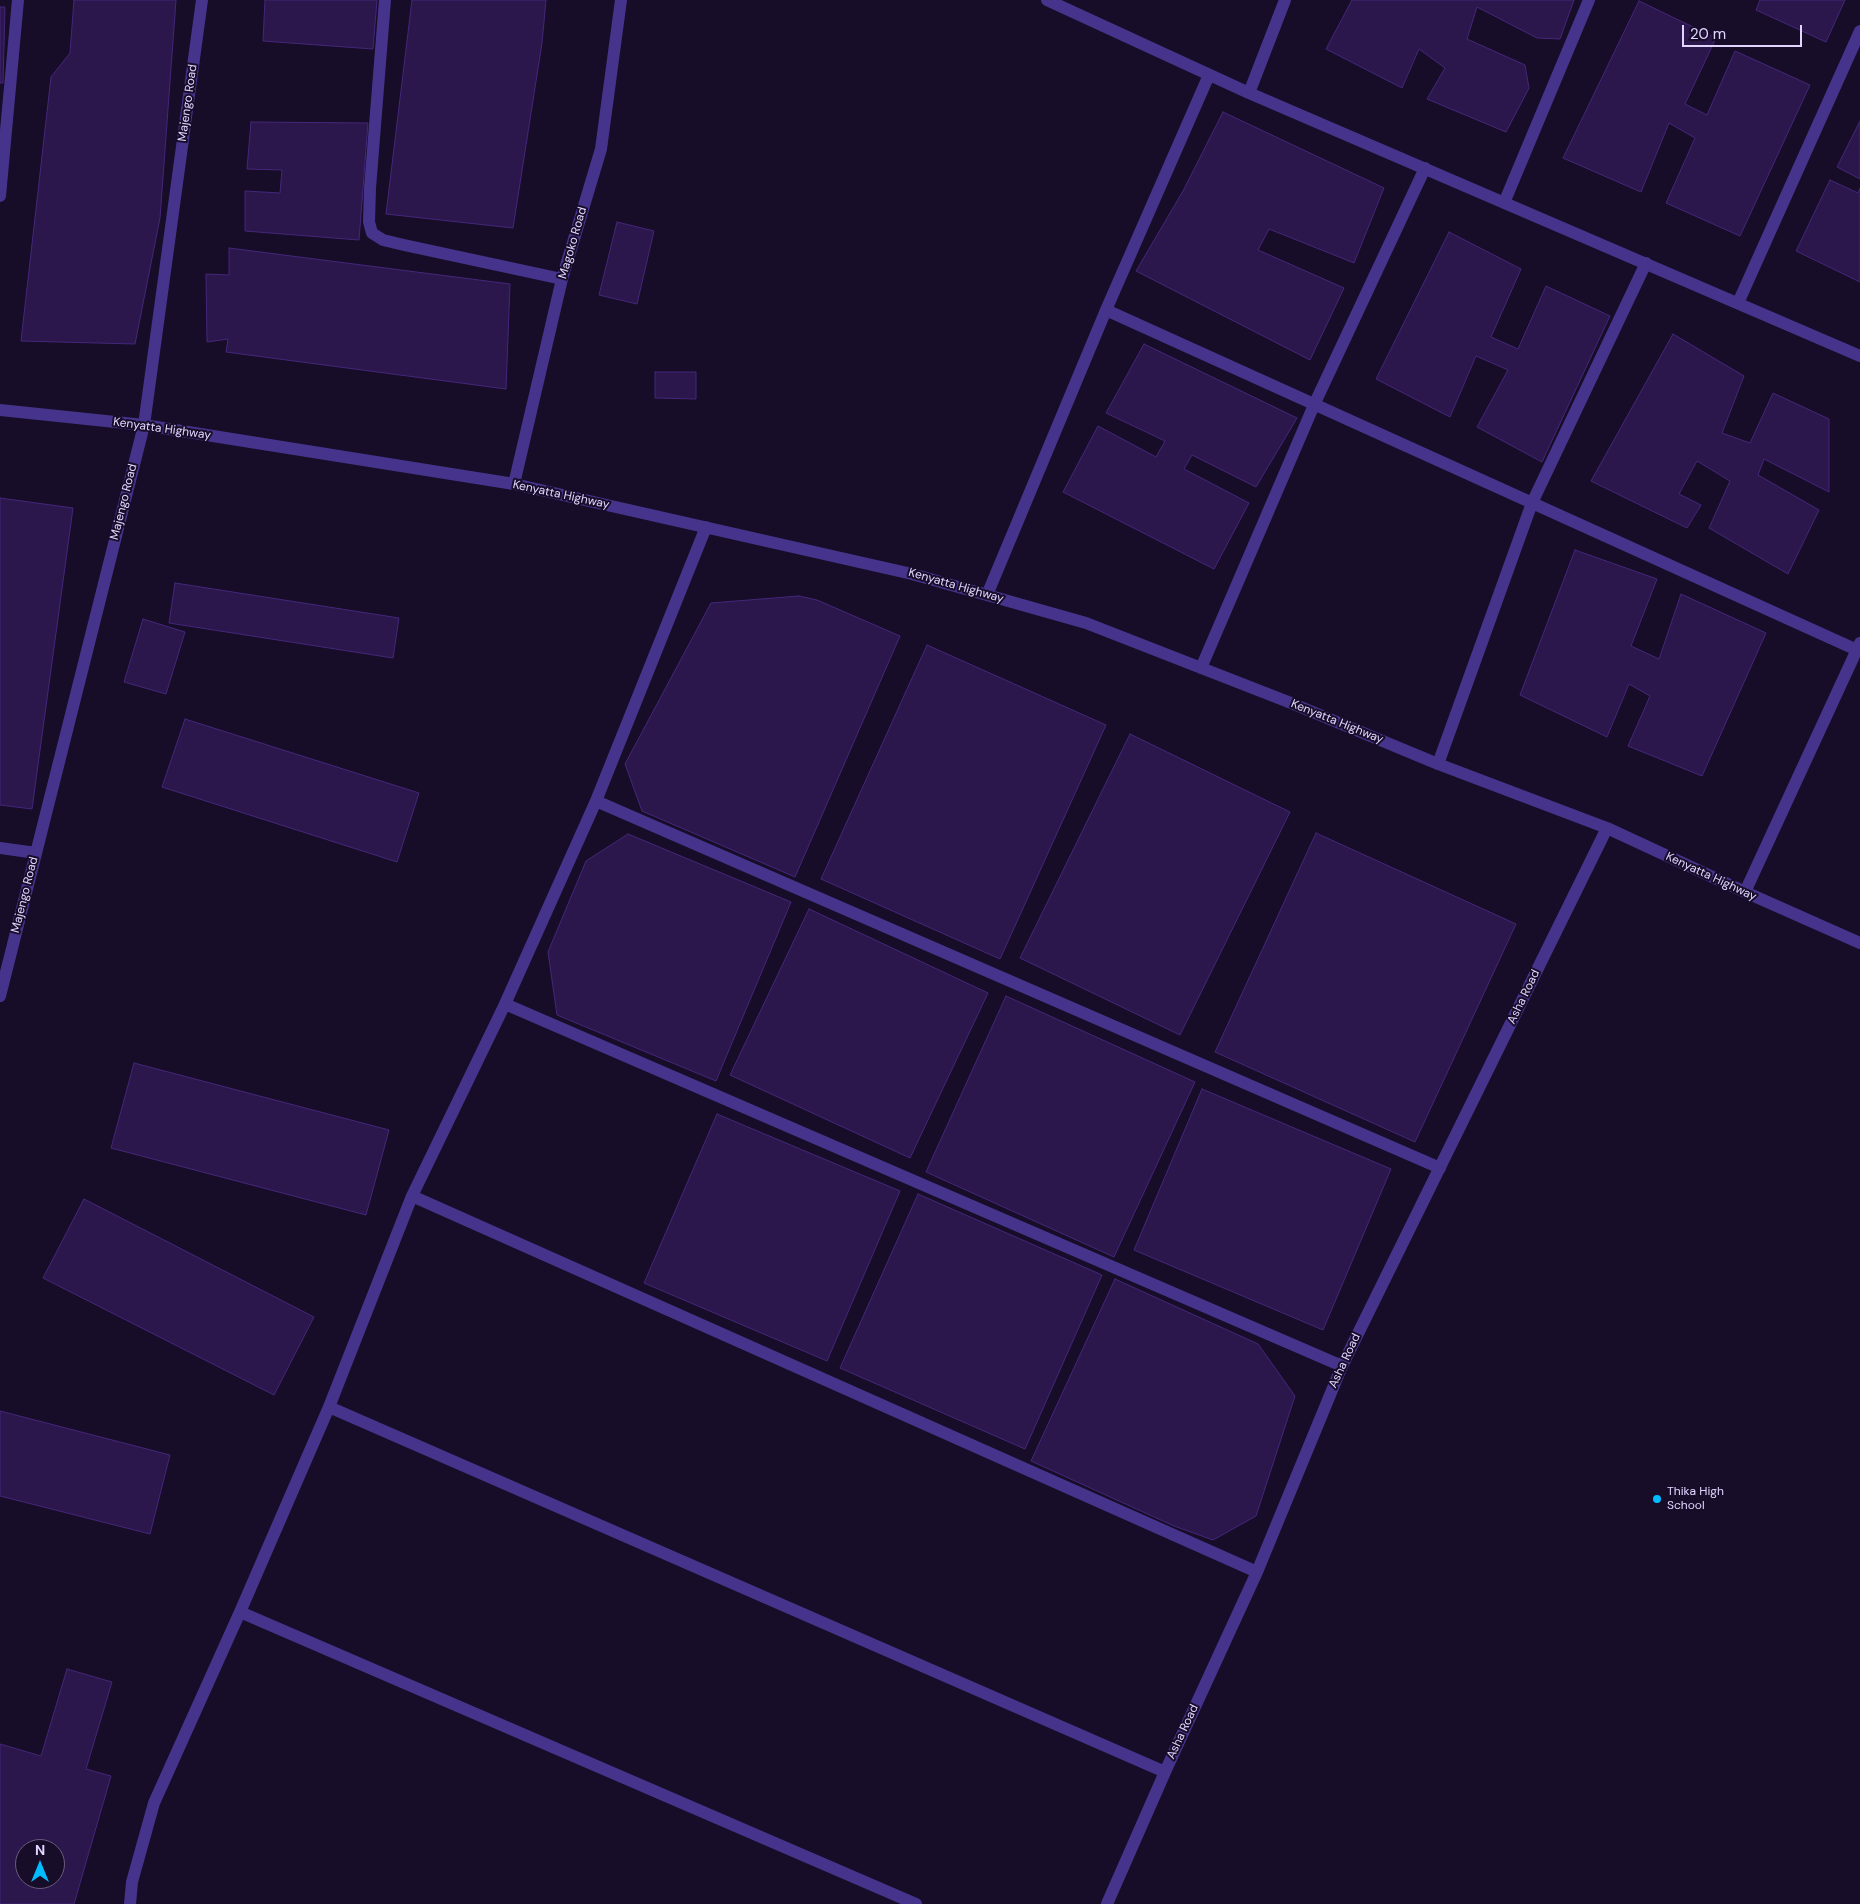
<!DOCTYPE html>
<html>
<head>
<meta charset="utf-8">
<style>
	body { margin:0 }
	#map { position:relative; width:1860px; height:1904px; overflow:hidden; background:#170d29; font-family:"DM Sans",sans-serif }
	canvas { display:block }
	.north { position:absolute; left:15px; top:1839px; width:50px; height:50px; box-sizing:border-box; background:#170d29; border:1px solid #685d7f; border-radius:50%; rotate:0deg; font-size:14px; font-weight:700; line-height:20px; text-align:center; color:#e1d5ff }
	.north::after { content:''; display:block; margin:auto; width:18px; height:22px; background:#01bbff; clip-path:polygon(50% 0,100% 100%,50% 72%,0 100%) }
	.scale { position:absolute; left:1682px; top:25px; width:120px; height:22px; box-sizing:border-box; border:2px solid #e1d5ff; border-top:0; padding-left:6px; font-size:15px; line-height:18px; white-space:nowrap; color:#e1d5ff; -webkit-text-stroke:4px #170d29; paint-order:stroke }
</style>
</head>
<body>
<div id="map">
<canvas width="1860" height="1904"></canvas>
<div class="north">N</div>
<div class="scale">20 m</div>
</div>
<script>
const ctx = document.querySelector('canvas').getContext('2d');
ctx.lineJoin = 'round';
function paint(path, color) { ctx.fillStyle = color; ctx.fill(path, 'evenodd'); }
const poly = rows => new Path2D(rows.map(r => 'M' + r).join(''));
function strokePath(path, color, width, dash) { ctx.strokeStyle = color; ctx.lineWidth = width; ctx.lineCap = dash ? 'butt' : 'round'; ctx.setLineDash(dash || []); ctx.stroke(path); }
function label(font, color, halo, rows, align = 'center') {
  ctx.font = font + ' "DM Sans",sans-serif'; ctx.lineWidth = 4; ctx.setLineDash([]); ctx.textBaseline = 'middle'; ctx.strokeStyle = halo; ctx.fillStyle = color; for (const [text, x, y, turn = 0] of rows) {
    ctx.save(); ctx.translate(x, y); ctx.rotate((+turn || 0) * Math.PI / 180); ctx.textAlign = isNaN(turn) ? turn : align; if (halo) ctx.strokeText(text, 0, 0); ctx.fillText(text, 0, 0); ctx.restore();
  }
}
const building = poly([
	[74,0,176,0,160,218,135,344,21,341,51,77,70,53,74,0],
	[265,0,377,0,373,49,263,41,265,0],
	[412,0,546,0,542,43,513,228,386,214,412,0],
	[1352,0,1574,0,1560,39,1537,38,1477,7,1467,39,1525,65,1529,88,1506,132,1427,99,1445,68,1419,49,1402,88,1326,49,1352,0],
	[1760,0,1845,0,1826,42,1756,10,1760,0],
	[1639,1,1716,38,1685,104,1707,115,1735,51,1810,85,1740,236,1666,203,1695,138,1669,123,1641,192,1563,158,1639,1],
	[0,7,5,7,3,83,0,83,0,7],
	[1223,112,1384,188,1354,263,1269,229,1258,250,1344,288,1310,360,1136,271,1183,191,1223,112],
	[1860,121,1860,179,1837,167,1860,121],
	[251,122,368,123,359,240,245,231,245,191,280,193,282,170,247,169,251,122],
	[1830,180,1858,193,1860,188,1860,282,1796,251,1830,180],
	[617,222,654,231,637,304,599,295,617,222],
	[1449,232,1521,269,1491,337,1518,349,1546,286,1610,316,1542,462,1477,427,1508,370,1476,356,1450,417,1376,379,1449,232],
	[229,248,510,284,506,389,226,352,228,339,207,342,206,274,229,275,229,248],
	[1673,334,1744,376,1722,433,1750,443,1773,393,1829,419,1829,492,1764,459,1758,475,1819,510,1788,574,1709,528,1730,481,1697,461,1679,494,1701,505,1687,528,1591,481,1673,334],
	[1144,344,1297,418,1256,487,1192,455,1184,469,1249,503,1214,569,1063,492,1098,426,1156,457,1165,441,1106,413,1144,344],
	[655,372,696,372,696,399,655,398,655,372],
	[0,498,73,508,32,809,0,805,0,498],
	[1575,550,1657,579,1631,646,1659,659,1681,594,1766,633,1702,776,1628,746,1650,696,1629,684,1607,737,1520,695,1575,550],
	[175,583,399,618,393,658,169,623,175,583],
	[799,596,817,600,900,636,795,877,642,811,625,764,711,603,799,596],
	[143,619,185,632,166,694,124,682,143,619],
	[927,645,1106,725,1000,959,821,879,927,645],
	[185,719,419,793,397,862,162,787,185,719],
	[1130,734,1290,812,1180,1035,1020,958,1130,734],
	[1316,833,1516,924,1415,1142,1215,1052,1316,833],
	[628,834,791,902,716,1081,557,1015,548,952,586,861,628,834],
	[809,909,988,993,910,1158,730,1075,809,909],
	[1006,996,1195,1082,1114,1257,926,1172,1006,996],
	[134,1063,389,1130,366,1215,111,1148,134,1063],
	[1202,1089,1391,1169,1323,1330,1134,1250,1202,1089],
	[717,1114,900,1191,827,1361,644,1283,717,1114],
	[918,1194,1102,1275,1025,1449,840,1368,918,1194],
	[84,1199,314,1317,274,1395,43,1278,84,1199],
	[1115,1279,1258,1344,1295,1396,1256,1516,1213,1540,1174,1526,1031,1461,1115,1279],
	[0,1411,170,1455,150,1534,0,1496,0,1411],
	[67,1669,112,1682,86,1769,111,1776,74,1904,0,1904,0,1744,41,1756,67,1669],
	[25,1849,55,1849,55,1879,25,1879,25,1849]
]);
const minor = poly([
	[385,0,370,188,369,222,372,233,383,240,404,245,562,279],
	[1047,0,1249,93,1860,356],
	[1249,93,1285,0],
	[0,196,18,0],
	[1504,203,1589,0],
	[1738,303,1860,31],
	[1106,310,1857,650],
	[0,410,144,425,514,484,912,574,987,595,1086,623,1291,703,1438,764,1607,828,1745,892,1860,943],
	[514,484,562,279,601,149,621,0],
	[987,595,1106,310,1209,75],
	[1201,668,1314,405,1425,168],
	[1438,764,1532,503,1646,263],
	[596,801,1440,1168],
	[0,848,36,853],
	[1745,892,1860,643],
	[0,996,144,425,202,0],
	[505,1004,1342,1366],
	[412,1196,1257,1572],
	[329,1407,1165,1772],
	[240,1612,916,1904],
	[130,1904,132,1882,154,1803,240,1612,329,1407,412,1196,505,1004,596,801,706,527],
	[1107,1904,1165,1772,1257,1572,1342,1366,1607,828]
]);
const markers = [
	[1657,1499,5,"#01bbff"]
];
const streetNames = [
	["Majengo Road",188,103,-82],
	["Magoko Road",573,243,-74],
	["Kenyatta Highway",162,429,8],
	["Kenyatta Highway",561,495,12],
	["Majengo Road",124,502,-76],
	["Kenyatta Highway",956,586,16],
	["Kenyatta Highway",1337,722,22],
	["Kenyatta Highway",1711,877,25],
	["Majengo Road",25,895,-76],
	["Asha Road",1524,997,-64],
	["Asha Road",1345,1361,-65],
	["Asha Road",1183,1732,-65]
];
const poiNames = [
	["Thika High",1667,1492],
	["School",1667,1506]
];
paint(building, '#2b174c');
strokePath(building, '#45277a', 1);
strokePath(minor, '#46348c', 12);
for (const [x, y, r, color] of markers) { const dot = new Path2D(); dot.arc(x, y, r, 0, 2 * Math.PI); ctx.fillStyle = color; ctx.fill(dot); strokePath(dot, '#170d29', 2); }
label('12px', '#e1d5ff', '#170d29', streetNames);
label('12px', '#e1d5ff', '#170d29', poiNames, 'left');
</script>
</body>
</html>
